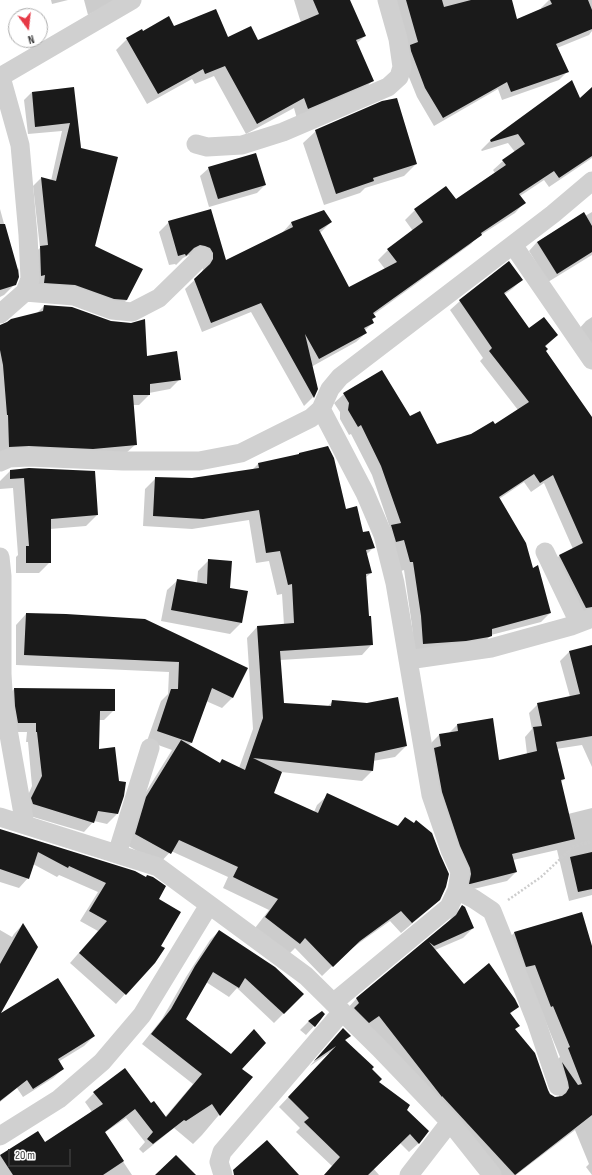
<!DOCTYPE html>
<html>
<head>
<meta charset="utf-8">
<style>
	body { margin:0 }
	#map { position:relative; width:592px; height:1175px; overflow:hidden; background:#fff; font-family:"Sofia Sans Condensed",sans-serif }
	canvas { display:block }
	.north { position:absolute; left:8px; top:8px; width:40px; height:40px; box-sizing:border-box; background:#fff; border:1px solid #adadad; border-radius:50%; rotate:165deg; font-size:11px; font-weight:700; line-height:16px; text-align:center; color:#333 }
	.north::after { content:''; display:block; margin:auto; width:14px; height:18px; background:#e63946; clip-path:polygon(50% 0,100% 100%,50% 72%,0 100%) }
	.scale { position:absolute; left:8px; top:1149px; width:63px; height:18px; box-sizing:border-box; border:2px solid #333; border-top:0; padding-left:5px; font-size:12px; line-height:14px; white-space:nowrap; color:#333; -webkit-text-stroke:3px #fff; paint-order:stroke }
</style>
</head>
<body>
<div id="map">
<canvas width="592" height="1175"></canvas>
<div class="north">N</div>
<div class="scale">20 m</div>
</div>
<script>
const ctx = document.querySelector('canvas').getContext('2d');
ctx.lineJoin = 'round';
function paint(path, color) { ctx.fillStyle = color; ctx.fill(path, 'evenodd'); }
const poly = rows => new Path2D(rows.map(r => 'M' + r).join(''));
function strokePath(path, color, width, dash) { ctx.strokeStyle = color; ctx.lineWidth = width; ctx.lineCap = dash ? 'butt' : 'round'; ctx.setLineDash(dash || []); ctx.stroke(path); }
const shadow = poly([
	[51,0,68,0,52,4],
	[84,0,118,0,88,15],
	[294,0,349,0,365,36,356,44,372,81,362,92,297,119,294,108,246,134,214,76,195,84,192,79,147,104,116,50,127,39,142,32,174,27,228,39,258,42,301,23],
	[395,0,511,0,517,21,542,10,541,8,549,0,592,0,592,31,589,35,557,48,567,72,559,80,502,100,498,89,434,126,417,97,402,60],
	[73,88,94,246,127,300,119,308,37,290,32,255,40,248,33,186,41,178,51,181,62,131,28,134,24,100,32,92],
	[592,88,592,158,549,187,544,180,520,196,524,203,515,213,476,238,471,244,373,315,375,317,372,320,373,323,364,331,366,333,356,342,311,367,317,389,313,397,304,406,251,312,202,332,185,289,201,274,203,269,203,263,195,255,189,255,183,258,176,265,175,264,169,265,159,232,169,222,210,210,225,261,282,233,291,223,331,222,320,233,348,289,385,269,378,260,388,250,413,231,405,220,415,210,456,200,495,173,493,170,503,161,515,152,508,143,482,151,481,150,491,140,579,99],
	[316,131,416,164,404,176,365,188,360,193,324,205,303,143],
	[209,168,265,185,257,193,209,207,200,176],
	[0,209,17,271,15,284,4,295,0,297],
	[592,212,592,255,548,282,529,251,537,242,583,214,585,216],
	[522,280,512,289,504,295,529,330,557,335,545,347,545,351,592,419,592,611,582,616,550,565,559,556,573,549,544,483,531,492,524,482,499,499,532,569,550,613,541,622,491,635,482,645,414,653,412,626,404,570,401,571,390,528,372,475,351,434,349,435,340,419,340,412,334,403,344,394,409,417,436,446,472,435,495,426,518,410,480,361,483,358,450,310,460,301],
	[44,306,146,357,180,379,170,389,149,393,149,395,139,405,133,405,136,444,125,454,0,457,0,326,36,314],
	[592,317,592,344,578,330,586,321],
	[299,454,346,510,362,534,374,547,366,555,371,573,365,578,368,617,372,644,362,655,280,660,283,704,327,707,333,701,406,746,395,757,373,761,372,771,362,781,281,772,273,794,314,812,317,805,328,795,397,826,406,818,439,900,428,910,401,933,390,921,348,951,322,976,295,948,289,954,255,928,269,910,223,888,228,877,171,851,159,864,125,844,136,808,172,750,147,741,161,701,168,694,169,672,16,665,16,625,26,614,247,668,232,698,222,708,206,701,191,743,188,746,219,763,222,760,239,768,253,729,247,638,257,627,284,625,282,594,277,595,269,561,256,563,249,520,192,529,143,526,145,489,156,478,192,479,252,470,258,464,297,456],
	[10,471,97,515,86,526,50,529,50,562,39,573,16,573,16,557,18,555,13,488,0,489,0,481],
	[209,560,228,589,247,592,241,623,230,634,161,621,167,590,178,580,197,583,198,571],
	[592,646,592,767,582,745,556,749,564,779,560,783,568,814,592,808,592,895,569,901,557,850,513,860,516,872,507,881,461,892,452,855,430,744,439,735,449,733,457,725,498,762,527,754,525,737,532,729,529,713,538,704,570,697,560,661,569,652],
	[14,689,114,710,104,720,99,720,98,750,118,782,123,796,117,814,107,824,94,821,84,832,23,814,22,809,32,786,28,742,26,742,27,732,9,732,5,699],
	[0,830,157,899,125,994,116,1004,70,963,98,931,80,921,98,892,59,875,57,877,33,864,28,878,19,888,0,882],
	[462,906,473,928,463,938,435,950,463,985,517,1007,510,1014,518,1026,514,1030,547,1090,550,1095,555,1098,559,1098,558,1059,560,1057,543,1015,504,943,514,933,581,913,592,950,592,1175,586,1167,589,1164,575,1130,516,1175,496,1175,347,1009,356,999,448,923,452,916],
	[23,924,0,1013,0,930,12,937,14,934],
	[219,931,303,994,274,1023,237,988,229,997,206,982,185,1019,251,1077,202,1135,193,1144,174,1128,143,1153,139,1149,145,1142,126,1118,104,1133,132,1175,0,1175,0,1156,38,1132,45,1143,92,1112,85,1102,94,1093,151,1105,165,1117,193,1084,142,1044,162,1019,186,977,210,940],
	[322,1012,324,1015,306,1035,300,1030,308,1022],
	[0,1015,94,1036,84,1046,58,1062,63,1069,53,1078,23,1097,17,1088,0,1102],
	[343,1029,349,1036,345,1041,370,1069,378,1082,406,1110,419,1143,409,1152,400,1143,373,1168,379,1175,324,1175,332,1166,296,1132,300,1128,279,1107,330,1053,329,1053,310,1066]
]);
const building = poly([
	[313,0,350,0,366,36,356,40,374,81,308,109,304,98,257,124,225,66,205,74,203,69,158,94,126,38,142,29,143,31,169,16,174,26,216,9,228,37,251,26,258,40,319,14],
	[406,0,442,0,444,7,471,0,512,0,517,19,552,4,550,0,588,0,592,10,592,29,556,44,569,72,511,92,507,82,443,118,425,88,411,51,410,45,418,42],
	[572,80,580,98,592,87,592,156,559,178,554,171,519,194,526,203,481,233,482,235,373,313,376,317,372,319,374,323,364,328,367,333,319,359,305,334,318,389,314,398,261,303,211,323,194,279,210,264,213,259,213,253,210,248,205,246,200,245,194,248,186,256,185,254,178,256,168,221,211,209,226,260,293,227,291,222,324,210,332,222,319,230,349,287,397,262,387,249,423,222,414,209,446,186,456,199,506,165,502,160,525,144,518,134,491,142,490,140],
	[74,87,81,148,118,157,95,246,143,269,127,300,114,299,75,285,44,283,45,275,41,276,40,246,48,245,41,177,56,181,70,123,35,127,32,92],
	[397,98,417,164,373,178,374,181,336,194,315,130,382,101],
	[256,153,266,185,218,199,208,167],
	[584,212,592,226,592,252,557,274,537,242],
	[0,224,5,224,18,270,18,268,19,277,16,285,0,290],
	[509,261,523,280,504,293,529,328,544,317,558,335,545,346,548,349,546,351,592,417,592,607,586,608,559,555,583,543,553,475,540,483,534,474,499,497,526,543,533,568,538,565,551,613,492,629,492,636,489,637,466,641,423,644,421,616,413,562,410,562,404,540,396,542,391,525,401,523,381,466,361,425,358,427,348,410,349,403,343,393,382,370,410,416,420,411,437,444,471,434,493,421,495,424,529,402,489,351,492,348,459,300],
	[44,305,72,307,111,321,131,323,145,319,147,356,177,351,181,380,150,384,150,395,133,395,137,445,93,449,29,446,9,447,8,415,7,415,3,365,0,350,0,325,7,322,11,319,43,311],
	[328,446,334,458,346,509,357,506,363,532,369,531,375,548,366,550,372,573,366,574,369,616,371,616,373,645,280,651,284,703,331,706,332,700,367,703,398,697,407,746,375,753,373,771,253,758,282,772,274,793,318,813,327,793,398,826,405,817,414,823,416,820,432,833,440,854,449,874,446,887,440,900,412,923,401,911,360,941,333,967,305,938,300,944,265,917,278,899,233,877,238,867,179,840,171,854,135,834,146,797,181,740,220,763,222,759,245,770,263,718,257,626,294,623,292,584,288,585,280,551,266,553,259,510,203,519,153,516,155,477,192,478,259,468,258,463,299,454,299,453],
	[29,468,95,471,98,515,51,519,51,563,26,563,26,546,29,546,24,478,10,479,10,470],
	[208,559,232,561,230,588,248,591,242,623,171,610,177,579,207,584],
	[26,613,66,614,145,619,248,668,233,698,212,688,192,743,157,731,171,689,178,689,179,662,24,655],
	[592,645,592,736,556,742,565,779,561,780,575,839,512,854,517,872,470,884,469,884,471,874,470,868,460,846,442,792,434,748,441,746,439,734,458,731,457,724,493,718,499,760,537,751,533,727,542,726,537,703,580,694,569,651],
	[14,688,115,689,115,711,100,711,99,749,115,747,119,781,126,782,124,796,118,814,98,811,94,823,33,804,31,798,42,776,37,732,36,732,36,723,18,723,15,706],
	[0,829,135,871,146,877,147,875,153,877,166,886,159,899,181,912,161,946,165,948,155,963,126,995,79,953,107,921,89,911,106,883,69,866,68,868,38,852,29,879,0,869],
	[592,852,592,889,578,892,570,857],
	[462,905,465,907,474,928,434,946,429,942,464,984,489,963,515,999,519,1007,510,1013,520,1026,515,1029,535,1053,548,1090,550,1094,555,1097,562,1096,566,1093,569,1088,568,1082,562,1062,578,1085,582,1084,568,1048,570,1047,553,1006,551,1007,535,965,526,967,514,932,582,912,592,946,592,1115,515,1175,442,1096,442,1097,379,1016,369,1023,354,1008,359,1003,356,998,456,915],
	[23,923,38,947,1,1013,58,978,95,1036,58,1059,64,1069,33,1089,27,1080,0,1101,0,964],
	[219,930,275,967,304,994,284,1014,245,978,239,988,213,972,186,1019,231,1054,254,1029,266,1043,242,1069,253,1077,220,1116,212,1104,186,1121,184,1120,153,1144,147,1139,153,1132,135,1109,105,1132,124,1161,103,1175,13,1175,0,1155,38,1131,45,1142,103,1104,93,1092,125,1068,151,1103,154,1101,166,1117,202,1074,151,1034,171,1009,195,966],
	[322,1011,325,1014,315,1027,308,1021],
	[343,1028,351,1036,345,1040,374,1067,372,1069,382,1079,379,1082,410,1105,407,1110,429,1131,419,1144,410,1134,368,1175,324,1175,340,1157,304,1122,309,1118,288,1097,336,1046,314,1061],
	[267,1140,299,1175,234,1175,233,1170],
	[176,1155,196,1175,155,1175]
]);
const path = poly([
	[508,900,541,877,573,847,592,841]
]);
const street = poly([
	[0,77,132,0],
	[196,144,207,147,242,145,283,132,388,87,399,77,402,67,398,39,387,0],
	[513,245,592,360],
	[25,292,74,296,112,310,132,312,159,298,202,256],
	[0,314,25,292,30,279,28,235,20,145,1,77],
	[321,409,365,493,383,535,395,583,431,795,450,850,460,872,457,890,449,907,333,1003],
	[0,462,9,458,29,457,123,461,199,461,241,453,311,418,321,409,330,389,340,377,553,214,592,181],
	[545,552,579,623],
	[0,557,2,576,2,674,4,707,25,825],
	[408,660,491,648,571,626,592,618],
	[0,817,158,867,306,976,379,1048,450,1122,492,1175],
	[117,854,150,748],
	[457,890,474,899,492,911,536,1021,558,1086],
	[0,1136,59,1099,102,1062,142,1015,209,905],
	[223,1175,219,1162,222,1152,342,1012],
	[409,1175,450,1122]
]);
paint(shadow, '#0003');
paint(building, '#1a1a1a');
strokePath(path, '#cdcdcd', 2.5, [2, 2]);
strokePath(street, '#d0d0d0', 19);
</script>
</body>
</html>
